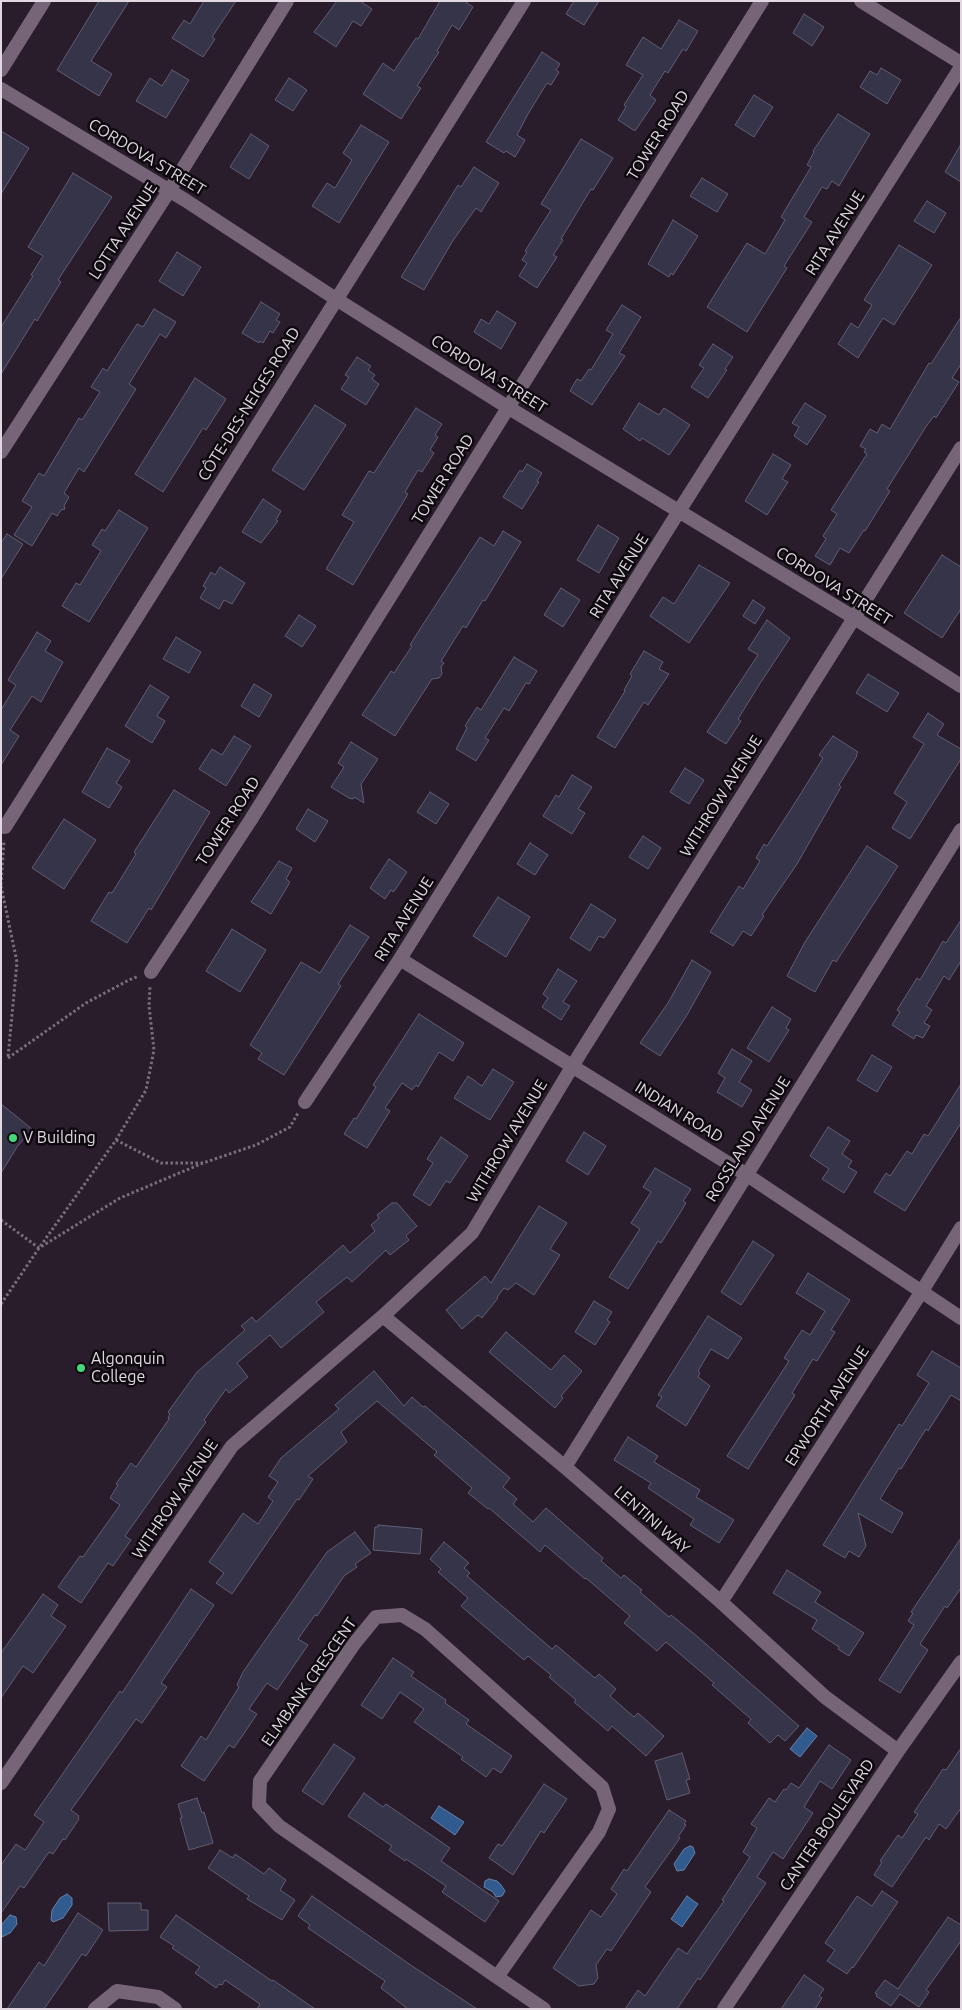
<!DOCTYPE html>
<html>
<head>
<meta charset="utf-8">
<style>
	body { margin:0 }
	#map { position:relative; width:962px; height:2010px; overflow:hidden; background:#291c2b; font-family:Ubuntu,sans-serif }
	canvas { display:block }
	.frame { position:absolute; inset:0; border:2px solid #e1d8e2; pointer-events:none }
</style>
</head>
<body>
<div id="map">
<canvas width="962" height="2010"></canvas>
<div class="frame"></div>
</div>
<script>
const ctx = document.querySelector('canvas').getContext('2d');
ctx.lineJoin = 'round';
function paint(path, color) { ctx.fillStyle = color; ctx.fill(path, 'evenodd'); }
const poly = rows => new Path2D(rows.map(r => 'M' + r).join(''));
function strokePath(path, color, width, dash) { ctx.strokeStyle = color; ctx.lineWidth = width; ctx.lineCap = dash ? 'butt' : 'round'; ctx.setLineDash(dash || []); ctx.stroke(path); }
function label(font, color, halo, rows, align = 'center') {
  ctx.font = font + ' Ubuntu,sans-serif'; ctx.lineWidth = 5; ctx.setLineDash([]); ctx.textBaseline = 'middle'; ctx.strokeStyle = halo; ctx.fillStyle = color; for (const [text, x, y, turn = 0] of rows) {
    ctx.save(); ctx.translate(x, y); ctx.rotate((+turn || 0) * Math.PI / 180); ctx.textAlign = isNaN(turn) ? turn : align; if (halo) ctx.strokeText(text, 0, 0); ctx.fillText(text, 0, 0); ctx.restore();
  }
}
const water = poly([
	[807,1728,817,1736,800,1757,790,1749,807,1728],
	[439,1806,464,1822,455,1835,431,1818,439,1806],
	[690,1846,693,1847,695,1853,684,1870,677,1871,674,1864,684,1849,690,1846],
	[489,1879,497,1881,501,1885,505,1891,502,1896,496,1897,493,1892,484,1887,485,1881,489,1879],
	[67,1894,72,1898,72,1905,63,1918,53,1922,51,1920,52,1910,60,1898,67,1894],
	[687,1896,698,1904,682,1927,671,1919,687,1896],
	[10,1915,16,1917,17,1924,10,1933,2,1937,1,1925,10,1915]
]);
const building = poly([
	[99,1,129,1,91,61,112,74,99,96,57,70,99,1],
	[204,1,236,1,212,37,215,39,203,57,172,38,184,20,190,24,204,1],
	[337,1,360,1,372,9,361,26,353,21,336,47,314,32,337,1],
	[440,1,464,1,473,7,459,30,452,25,437,51,439,52,417,86,421,88,401,119,363,94,383,63,394,71,416,38,418,39,440,1],
	[574,1,599,1,584,25,566,14,574,1],
	[804,14,824,27,812,46,793,33,804,14],
	[679,20,698,31,686,51,683,49,668,73,665,71,650,95,656,100,635,131,618,120,626,107,624,105,643,75,626,65,643,37,661,49,679,20],
	[542,52,560,64,556,70,559,72,551,85,547,83,528,114,517,135,525,140,515,157,506,151,504,153,486,142,542,52],
	[881,68,901,80,887,104,860,87,870,71,877,75,881,68],
	[172,70,189,80,166,118,136,101,150,78,162,86,172,70],
	[289,78,307,90,293,111,275,100,289,78],
	[754,95,773,107,754,137,735,125,754,95],
	[838,114,870,134,839,186,832,181,827,189,822,187,804,217,812,222,784,266,787,268,747,332,707,307,747,243,765,254,785,220,781,217,811,167,807,165,814,152,813,151,838,114],
	[361,125,389,142,339,223,312,206,327,183,335,188,352,160,343,153,361,125],
	[1,131,29,148,1,194,1,131],
	[251,134,269,146,249,179,230,167,251,134],
	[581,139,613,158,593,190,591,189,561,239,563,240,553,255,557,257,537,288,519,276,527,263,522,260,527,252,525,251,551,210,541,204,581,139],
	[961,144,961,182,945,172,961,144],
	[474,167,499,183,481,212,476,208,452,242,424,290,401,277,458,185,461,187,474,167],
	[73,173,112,197,58,280,61,282,37,321,35,319,1,374,1,327,33,276,31,275,43,256,28,247,73,173],
	[702,178,728,194,717,212,690,196,702,178],
	[927,201,946,213,934,233,914,221,927,201],
	[673,220,698,236,673,275,671,273,669,277,648,264,673,220],
	[899,245,932,265,894,325,883,318,858,358,838,344,851,323,858,328,872,305,864,300,899,245],
	[177,252,201,267,183,296,159,281,177,252],
	[261,302,280,314,276,320,280,322,273,333,270,331,263,343,260,341,259,343,242,333,261,302],
	[622,305,641,317,619,353,625,356,592,405,570,391,577,379,581,381,589,369,591,370,613,334,606,330,622,305],
	[154,309,176,322,166,338,160,334,129,384,136,389,84,472,79,468,64,493,69,497,64,506,65,509,61,510,57,516,52,513,32,546,14,535,32,507,22,501,39,473,44,476,79,418,82,420,100,392,91,387,103,368,107,371,137,324,143,327,154,309],
	[497,311,516,323,501,349,474,332,481,319,489,324,497,311],
	[961,317,961,364,952,378,959,382,936,418,934,416,927,425,887,489,890,491,865,531,864,530,849,553,840,548,830,565,815,556,826,539,823,536,837,514,831,510,867,454,864,452,866,449,860,446,870,429,877,433,882,424,890,429,929,363,931,364,961,317],
	[713,344,733,357,725,369,727,370,708,398,691,387,704,368,699,365,713,344],
	[357,357,371,366,368,370,375,375,372,379,379,384,366,405,341,389,349,377,345,375,357,357],
	[195,378,226,399,206,430,203,428,163,492,135,474,195,378],
	[639,403,659,415,664,408,690,425,669,455,642,438,640,441,623,429,639,403],
	[805,403,826,416,807,445,794,436,799,427,792,423,805,403],
	[315,405,346,425,304,490,272,470,315,405],
	[416,408,442,424,435,435,438,437,430,450,434,453,422,472,418,470,405,492,408,494,353,585,326,569,354,522,342,515,369,471,374,473,416,408],
	[773,454,791,465,782,479,788,482,767,515,745,501,773,454],
	[527,464,542,473,537,481,539,482,522,509,503,497,520,470,522,472,527,464],
	[263,499,281,511,276,520,278,521,261,543,242,532,263,499],
	[119,510,148,528,89,622,62,606,76,583,80,585,101,551,92,545,102,529,105,531,119,510],
	[598,525,619,538,599,573,577,560,598,525],
	[503,531,521,542,485,601,483,600,466,628,463,626,441,661,444,663,441,667,442,674,439,678,432,679,395,736,362,715,391,671,394,673,412,646,410,645,420,629,480,537,494,546,503,531],
	[7,534,23,544,1,579,1,543,7,534],
	[942,555,961,567,961,609,942,638,904,613,942,555],
	[699,565,730,583,689,643,650,616,663,597,674,604,699,565],
	[220,567,245,583,232,604,224,600,219,609,200,598,206,588,203,586,211,572,215,575,220,567],
	[561,588,580,600,563,627,544,615,561,588],
	[753,600,765,608,755,624,743,616,753,600],
	[299,615,316,626,302,647,285,636,299,615],
	[767,620,790,638,759,685,738,719,741,721,726,744,707,732,758,655,748,649,767,620],
	[37,632,51,641,45,651,63,662,41,702,32,696,10,730,19,736,1,765,1,710,16,685,8,680,37,632],
	[176,637,201,652,189,673,163,659,176,637],
	[644,651,663,662,659,669,669,674,648,705,644,702,615,748,597,737,625,691,624,690,632,676,630,674,644,651],
	[514,657,537,671,529,684,526,683,509,711,504,708,485,738,489,740,476,761,456,749,467,728,465,726,477,707,481,710,514,657],
	[868,674,899,693,887,712,856,693,868,674],
	[254,684,272,695,259,717,241,706,254,684],
	[150,685,169,697,157,716,165,721,152,743,125,726,150,685],
	[928,713,944,724,937,735,961,749,961,759,910,839,892,828,907,802,894,793,924,744,913,737,928,713],
	[234,736,251,746,226,786,199,769,212,749,222,755,234,736],
	[833,736,858,752,856,755,857,756,839,785,841,787,797,864,762,915,764,916,751,936,743,931,733,946,710,932,739,886,743,889,760,861,756,858,764,844,767,846,793,806,823,758,819,755,833,736],
	[351,742,378,759,361,784,364,803,354,797,353,799,349,798,331,787,344,767,338,763,351,742],
	[107,748,130,761,116,783,122,787,109,808,82,792,107,748],
	[685,768,704,780,689,804,670,792,685,768],
	[572,775,592,787,578,809,585,813,572,834,543,816,556,795,559,797,572,775],
	[174,790,210,812,151,910,149,908,127,943,91,921,109,892,112,893,136,854,134,852,174,790],
	[430,792,449,804,436,824,417,812,430,792],
	[308,809,328,821,315,842,296,829,308,809],
	[64,819,96,840,64,889,32,868,64,819],
	[643,836,661,848,648,869,629,857,643,836],
	[530,843,548,855,535,875,517,864,530,843],
	[867,846,898,866,836,962,833,960,815,992,787,976,805,942,867,846],
	[389,859,407,872,395,890,393,892,391,890,385,899,370,888,389,859],
	[279,861,292,868,286,879,290,882,271,914,251,902,279,861],
	[498,897,530,917,506,957,473,936,498,897],
	[591,904,616,920,604,938,599,936,590,951,570,938,591,904],
	[961,920,961,961,949,980,944,976,926,1006,932,1010,924,1023,930,1026,923,1038,916,1035,914,1039,892,1025,900,1012,897,1010,917,978,920,980,943,941,946,943,961,920],
	[350,925,369,937,338,984,341,986,284,1075,258,1059,262,1053,250,1045,301,962,320,973,350,925],
	[232,929,266,950,240,992,206,971,232,929],
	[692,960,711,972,687,1015,660,1056,640,1043,668,1003,692,960],
	[558,969,577,981,563,1002,570,1006,561,1020,542,1007,548,998,543,994,558,969],
	[772,1007,791,1019,786,1028,789,1030,769,1062,747,1048,772,1007],
	[419,1014,464,1043,453,1061,439,1052,418,1087,416,1085,412,1090,402,1083,385,1108,390,1111,367,1148,344,1134,354,1118,356,1119,376,1087,373,1085,419,1014],
	[732,1049,752,1061,739,1082,752,1090,742,1107,717,1092,725,1078,718,1073,732,1049],
	[872,1055,892,1067,877,1092,857,1080,872,1055],
	[493,1069,514,1082,490,1120,454,1098,468,1076,482,1086,493,1069],
	[961,1084,961,1123,905,1211,874,1192,886,1173,890,1176,907,1151,912,1154,924,1134,928,1136,961,1084],
	[1,1104,32,1129,17,1147,1,1173,1,1104],
	[828,1127,850,1141,842,1154,852,1161,848,1167,857,1172,844,1193,822,1179,829,1169,810,1156,828,1127],
	[584,1132,606,1146,588,1175,566,1161,584,1132],
	[441,1137,468,1156,450,1183,446,1181,430,1206,413,1195,433,1163,427,1159,441,1137],
	[655,1168,691,1189,683,1201,686,1203,680,1213,661,1243,658,1241,628,1289,609,1277,640,1229,631,1223,651,1192,643,1187,655,1168],
	[392,1203,397,1203,417,1226,406,1236,409,1240,390,1255,386,1250,352,1282,347,1277,316,1302,324,1312,281,1348,270,1335,237,1363,248,1377,229,1393,226,1389,204,1420,206,1422,125,1536,131,1540,113,1566,108,1563,81,1603,58,1587,80,1556,83,1557,120,1505,110,1498,118,1485,116,1484,131,1463,136,1467,169,1419,168,1418,170,1414,168,1412,197,1372,245,1330,241,1326,252,1317,256,1322,343,1245,350,1253,375,1231,371,1225,379,1218,377,1215,392,1203],
	[539,1206,567,1223,550,1249,560,1255,534,1295,516,1283,508,1290,504,1288,497,1297,498,1298,482,1318,478,1315,462,1329,446,1310,485,1276,491,1283,539,1206],
	[753,1241,774,1255,741,1305,721,1292,753,1241],
	[808,1273,850,1300,831,1330,835,1332,817,1361,813,1359,792,1393,795,1395,748,1469,727,1456,789,1361,784,1358,802,1330,810,1335,825,1311,796,1293,808,1273],
	[594,1301,612,1312,607,1320,610,1322,595,1345,575,1332,594,1301],
	[708,1316,742,1338,728,1359,711,1349,698,1371,700,1373,698,1377,710,1386,686,1426,656,1406,662,1397,658,1395,708,1316],
	[506,1332,551,1370,564,1355,582,1371,561,1396,563,1398,555,1408,489,1352,506,1332],
	[932,1351,961,1368,961,1401,951,1395,928,1431,926,1429,901,1469,899,1468,880,1499,903,1513,892,1533,858,1513,866,1546,859,1557,849,1551,845,1558,823,1545,899,1424,902,1426,929,1383,917,1375,932,1351],
	[374,1371,404,1406,412,1397,423,1407,425,1406,510,1478,503,1487,517,1499,513,1504,533,1522,546,1508,603,1558,601,1561,621,1578,624,1575,642,1590,640,1592,669,1617,671,1615,698,1637,799,1726,785,1741,778,1735,770,1743,748,1723,751,1719,712,1685,714,1683,666,1642,657,1651,624,1623,630,1616,586,1578,585,1579,545,1545,540,1552,489,1508,488,1509,468,1493,472,1488,434,1455,437,1452,377,1401,341,1432,347,1442,308,1476,313,1479,299,1500,297,1499,232,1594,216,1583,224,1573,209,1562,243,1513,258,1524,273,1501,268,1497,278,1482,269,1476,281,1458,339,1409,335,1405,374,1371],
	[628,1437,658,1456,654,1462,700,1490,696,1497,734,1520,719,1543,690,1525,694,1519,648,1488,651,1483,614,1460,628,1437],
	[378,1525,422,1529,420,1554,373,1550,375,1527,378,1527,378,1525],
	[355,1532,371,1553,355,1564,357,1567,344,1576,317,1616,315,1615,298,1639,308,1645,277,1690,267,1683,249,1709,257,1714,234,1748,229,1745,204,1781,181,1766,201,1736,206,1740,239,1687,237,1685,243,1672,327,1552,355,1532],
	[961,1538,961,1588,947,1608,945,1606,920,1644,928,1650,900,1693,879,1680,914,1625,908,1621,913,1613,911,1612,961,1538],
	[444,1542,469,1563,464,1568,470,1573,467,1576,552,1649,556,1645,595,1678,599,1674,616,1689,610,1696,634,1717,638,1713,664,1736,646,1756,612,1726,608,1731,574,1702,576,1700,549,1677,551,1675,528,1656,524,1660,461,1606,468,1598,438,1572,441,1569,430,1559,444,1542],
	[787,1570,821,1592,815,1602,864,1633,849,1656,838,1649,839,1647,812,1629,817,1620,773,1593,787,1570],
	[191,1589,214,1605,161,1683,167,1687,142,1723,136,1719,71,1810,79,1816,78,1818,79,1819,65,1840,63,1839,53,1854,49,1852,24,1888,20,1886,1,1913,1,1865,16,1844,25,1850,44,1822,34,1815,120,1691,122,1693,191,1589],
	[43,1594,58,1605,51,1616,66,1626,33,1673,23,1666,1,1698,1,1653,43,1594],
	[393,1658,414,1672,411,1676,446,1700,445,1703,469,1720,466,1724,512,1756,501,1773,493,1768,486,1777,461,1759,463,1757,414,1722,424,1709,400,1692,382,1719,361,1705,393,1658],
	[334,1744,355,1758,323,1805,302,1791,334,1744],
	[829,1745,851,1760,832,1789,820,1781,804,1807,813,1813,783,1859,773,1852,757,1877,766,1883,700,1980,698,1978,677,2009,625,2009,638,1990,645,1996,678,1948,687,1954,724,1901,722,1900,750,1857,743,1852,757,1828,751,1824,769,1798,775,1802,784,1789,786,1790,791,1783,799,1788,829,1745],
	[961,1748,961,1808,946,1829,939,1824,929,1840,926,1837,892,1887,874,1875,882,1862,880,1861,898,1835,902,1838,918,1814,914,1812,933,1784,943,1769,946,1770,961,1748],
	[682,1753,690,1779,686,1780,690,1793,667,1800,655,1761,682,1753],
	[544,1784,567,1799,544,1833,541,1831,513,1875,489,1858,498,1844,502,1846,544,1784],
	[364,1793,383,1807,386,1804,450,1848,441,1861,499,1901,485,1922,442,1892,446,1886,406,1859,405,1861,389,1850,392,1846,348,1816,364,1793],
	[197,1798,202,1813,204,1812,213,1843,189,1850,180,1818,182,1818,178,1804,197,1798],
	[669,1810,686,1821,684,1824,686,1825,678,1837,680,1838,645,1887,651,1892,611,1951,607,1949,596,1965,598,1978,594,1984,579,1986,553,1968,591,1910,601,1917,617,1894,611,1889,624,1869,627,1871,669,1810],
	[220,1850,233,1858,235,1854,264,1874,269,1868,286,1880,280,1890,295,1900,282,1920,247,1899,249,1896,208,1868,220,1850],
	[882,1891,898,1902,853,1968,852,1967,847,1974,827,1961,835,1950,825,1943,857,1896,872,1906,882,1891],
	[312,1896,412,1966,477,2009,408,2009,381,1988,385,1981,308,1928,310,1925,298,1916,312,1896],
	[108,1903,141,1903,141,1910,148,1910,148,1930,109,1931,108,1903],
	[78,1913,103,1930,86,1956,82,1954,44,2009,7,2009,39,1962,44,1966,78,1913],
	[176,1915,272,1981,273,1980,315,2009,257,2009,260,2004,225,1980,222,1985,219,1984,216,1988,195,1973,200,1967,172,1948,174,1946,160,1937,176,1915],
	[948,1917,961,1925,961,1941,926,1990,929,1992,919,2007,900,1994,891,2006,876,1996,877,1994,875,1993,885,1980,898,1989,948,1917],
	[804,1975,824,1989,819,1996,822,1998,815,2009,781,2009,804,1975]
]);
const path = poly([
	[1,885,4,840],
	[1,886,17,962,8,1057],
	[8,1058,86,1003,129,980,139,976],
	[116,1140,161,1163,203,1163,256,1145,290,1127,298,1113],
	[1,1220,39,1248,120,1198,203,1163],
	[1,1304,39,1248,116,1140,146,1090,154,1050,149,1006,150,986]
]);
const minor = poly([
	[861,1,961,63],
	[1,70,44,1],
	[1,89,185,200,336,299,509,408,853,617,961,686],
	[1,452,169,191,287,1],
	[5,827,524,1],
	[400,959,747,1175,961,1318],
	[151,972,250,821,762,1],
	[305,1102,400,959,679,511,961,67],
	[383,1316,565,1467,721,1602,825,1697,898,1751],
	[565,1467,961,830],
	[721,1602,922,1291,961,1228],
	[402,1615,425,1629,602,1787,609,1809,599,1832,497,1977,279,1826,259,1805,260,1781,354,1644,376,1617,402,1615],
	[1,1783,232,1446,383,1316,472,1233,581,1052,961,448],
	[497,1977,544,2009],
	[95,2009,117,1991,158,1997,175,2009],
	[724,2009,898,1751,961,1662]
]);
const markers = [
	[13,1138,5,"#45d77a"],
	[81,1368,5,"#45d77a"]
];
const streetNames = [
	["TOWER ROAD",658,135,-58],
	["CORDOVA STREET",147,157,31],
	["LOTTA AVENUE",123,231,-57],
	["RITA AVENUE",835,233,-58],
	["CORDOVA STREET",489,374,32],
	["CÔTE-DES-NEIGES ROAD",249,404,-58],
	["TOWER ROAD",443,479,-58],
	["RITA AVENUE",619,576,-58],
	["CORDOVA STREET",834,586,32],
	["WITHROW AVENUE",721,796,-58],
	["TOWER ROAD",228,821,-57],
	["RITA AVENUE",404,919,-58],
	["INDIAN ROAD",679,1112,32],
	["ROSSLAND AVENUE",748,1139,-58],
	["WITHROW AVENUE",507,1141,-59],
	["EPWORTH AVENUE",827,1406,-57],
	["WITHROW AVENUE",175,1499,-56],
	["LENTINI WAY",652,1520,41],
	["ELMBANK CRESCENT",309,1682,-55],
	["CANTER BOULEVARD",827,1825,-56]
];
const poiNames = [
	["V Building",23,1138],
	["Algonquin",91,1359],
	["College",91,1377]
];
paint(water, '#315b8e');
strokePath(water, '#6680a7', 1);
paint(building, '#363448');
strokePath(building, '#605e75', 1);
strokePath(path, '#796e7b', 3, [2.5, 2.5]);
strokePath(minor, '#756577', 14);
for (const [x, y, r, color] of markers) { const dot = new Path2D(); dot.arc(x, y, r, 0, 2 * Math.PI); ctx.fillStyle = color; ctx.fill(dot); strokePath(dot, '#0e080f', 2); }
label('16px', '#e1d8e2', '#0e080f', streetNames);
label('16px', '#e1d8e2', '#0e080f', poiNames, 'left');
</script>
</body>
</html>
